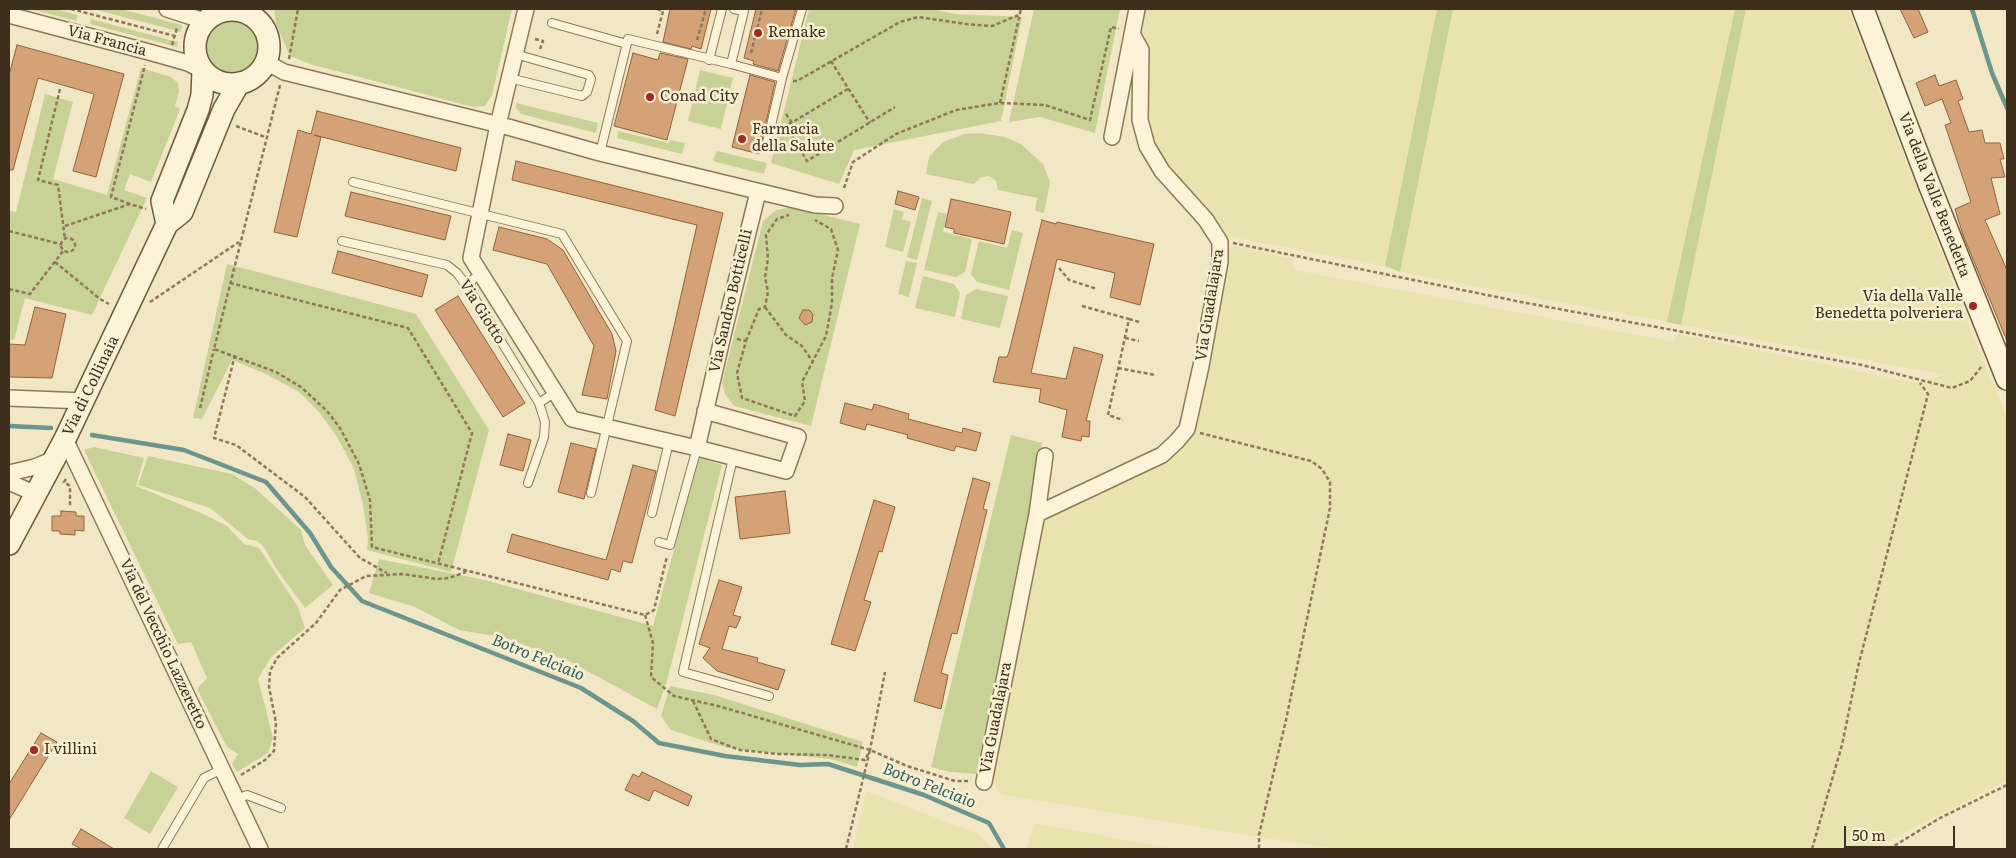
<!DOCTYPE html>
<html>
<head>
<meta charset="utf-8">
<style>
	body { margin:0 }
	#map { position:relative; width:2016px; height:858px; overflow:hidden; background:#f2e7c4; font-family:Literata,serif }
	canvas { display:block }
	.frame { position:absolute; inset:0; border:10px solid #3e2f1d; pointer-events:none }
	.scale { position:absolute; left:1844px; top:826px; width:111px; height:22px; box-sizing:border-box; border:2px solid #3e2f1d; border-top:0; padding-left:6px; font-size:15px; line-height:18px; white-space:nowrap; color:#3e2f1d; -webkit-text-stroke:4px #f9f0d4; paint-order:stroke }
</style>
</head>
<body>
<div id="map">
<canvas width="2016" height="858"></canvas>
<div class="frame"></div>
<div class="scale">50 m</div>
</div>
<script>
const ctx = document.querySelector('canvas').getContext('2d');
ctx.lineJoin = 'round';
function paint(path, color) { ctx.fillStyle = color; ctx.fill(path, 'evenodd'); }
const poly = rows => new Path2D(rows.map(r => 'M' + r).join(''));
function strokePath(path, color, width, dash) { ctx.strokeStyle = color; ctx.lineWidth = width; ctx.lineCap = dash ? 'butt' : 'round'; ctx.setLineDash(dash || []); ctx.stroke(path); }
function label(font, color, halo, rows, align = 'center') {
  ctx.font = font + ' Literata,serif'; ctx.lineWidth = 5; ctx.setLineDash([]); ctx.textBaseline = 'middle'; ctx.strokeStyle = halo; ctx.fillStyle = color; for (const [text, x, y, turn = 0] of rows) {
    ctx.save(); ctx.translate(x, y); ctx.rotate((+turn || 0) * Math.PI / 180); ctx.textAlign = isNaN(turn) ? turn : align; if (halo) ctx.strokeText(text, 0, 0); ctx.fillText(text, 0, 0); ctx.restore();
  }
}
const farmland = poly([
	[1143,9,1437,9,1385,266,1226,236,1167,169,1152,139,1146,116,1146,42,1138,32],
	[1453,9,1735,9,1667,322,1400,272],
	[1746,9,1848,9,1973,336,2007,417,2007,780,1879,846,1862,849,1335,849,1002,795,990,779,1039,520,1168,459,1190,439,1197,419,1226,261,1226,249,1235,246,1292,259,1295,270,1674,342,1676,334,1916,383,1945,375,1681,325],
	[866,791,978,834,992,849,853,849],
	[1034,823,1173,849,1026,849]
]);
const green = poly([
	[31,9,55,9,78,15,76,21],
	[93,9,121,9,182,25,181,32],
	[274,9,512,9,492,95,485,106,473,107,310,64,290,56,276,24],
	[809,9,932,9,955,14,1022,17,1001,121,854,150,839,184,771,163],
	[1034,9,1120,9,1095,133,1040,117,1009,122],
	[1437,9,1453,9,1400,272,1385,266],
	[1735,9,1746,9,1681,325,1667,322],
	[91,19,178,42,177,47,90,24],
	'205 47a27 27 0 1 1 54 0a27 27 0 1 1-54 0Z',
	[141,68,171,77,178,83,179,92,175,106,180,109,151,182,130,174,124,190,147,198,92,315,25,298,14,340,9,340,9,211,16,212,45,94,73,102,53,179,107,195],
	[700,70,733,78,721,129,688,121],
	[516,103,598,123,596,133,521,114,516,108],
	[618,131,669,143,670,140,685,143,682,154,617,138],
	[980,133,1005,137,1021,144,1043,164,1050,182,1044,213,1035,211,1037,198,998,190,996,181,989,176,980,178,974,184,926,174,929,157,943,142,964,134],
	[717,151,767,163,764,174,716,162,713,160],
	[922,198,932,201,917,260,907,257],
	[792,207,860,224,811,426,734,406,725,394,722,383,763,221,776,210],
	[894,209,904,212,902,219,911,222,903,252,885,247],
	[938,212,947,214,943,232,972,239,965,272,956,277,924,270],
	[1012,230,1023,233,1009,290,977,282,971,274,979,241,1007,248],
	[906,261,917,263,909,297,898,294],
	[227,264,416,314,489,430,451,572,367,550,368,539,363,505,354,469,336,435,319,412,299,392,266,374,232,360,202,419,193,418],
	[923,276,954,284,960,293,955,317,915,308],
	[976,289,1008,296,1000,328,961,319,966,295],
	[1011,435,1042,443,976,774,950,772,931,767],
	[94,447,144,458,136,486,201,513,227,526,244,544,259,548,298,607,305,628,271,657,258,679,273,738,268,753,237,772,232,764,238,754,227,747,197,689,207,678,191,642,178,644,84,450],
	[148,456,232,474,256,489,301,530,305,545,333,585,305,608,277,570,264,547,257,541,248,539,210,508,138,485],
	[699,458,722,465,667,681,657,709,569,661,502,637,459,630,415,607,369,593,379,559,485,580,653,626],
	[670,686,714,695,863,742,857,767,830,759,727,748,671,730,661,716],
	[151,771,178,787,150,834,124,818]
]);
const stream = poly([
	[1972,9,1992,73,2007,108],
	[9,426,51,428],
	[92,435,184,450,266,482,310,533,331,567,362,601,581,688,633,721,659,743,725,756,800,765,828,764,924,795,989,823,1004,849]
]);
const building = poly([
	[670,9,711,9,701,49,692,46,691,49,663,42,670,9],
	[756,9,796,9,778,71,753,64,754,61,744,58,756,9],
	[1900,9,1918,9,1928,32,1914,38,1900,9],
	[17,45,124,74,96,177,73,171,94,94,38,78,13,170,9,170,9,75,17,45],
	[633,53,658,60,660,53,688,59,667,140,614,126,633,53],
	[750,75,775,82,759,154,732,147,750,75],
	[1935,75,1939,86,1956,80,1963,99,1958,101,1969,132,1982,130,1985,143,2000,143,2004,159,2000,159,2005,177,1991,178,2000,214,1985,220,2007,270,2007,341,1963,235,1955,209,1971,202,1945,125,1951,123,1942,99,1925,106,1916,83,1935,75],
	[317,111,461,148,456,171,314,135,321,137,297,237,274,232,298,130,311,134,317,111],
	[516,161,723,213,675,416,655,410,697,225,512,180,516,161],
	[898,191,919,197,915,210,895,204,898,191],
	[351,192,451,216,445,240,345,216,351,192],
	[951,199,1011,212,1004,244,954,233,954,229,945,227,951,199],
	[1042,220,1056,224,1057,222,1154,244,1140,305,1110,297,1115,273,1057,259,1031,373,1066,379,1074,347,1103,355,1086,421,1090,421,1089,437,1082,436,1081,441,1062,437,1067,410,1039,402,1041,389,993,382,999,357,1007,357,1009,352,1042,220],
	[499,227,547,239,563,250,612,334,616,351,607,399,582,395,594,346,547,264,493,250,499,227],
	[338,251,428,275,422,297,332,273,338,251],
	[458,296,525,403,503,417,435,310,458,296],
	[35,307,66,314,52,378,9,377,9,344,25,345,35,307],
	[803,310,809,310,813,314,812,322,805,325,799,318,803,310],
	[845,403,872,410,874,404,909,414,908,419,962,433,963,428,981,433,976,451,956,446,954,451,907,438,908,435,867,424,865,430,840,423,845,403],
	[508,434,531,440,523,471,500,465,508,434],
	[571,443,596,449,584,499,558,492,571,443],
	[633,465,656,471,632,563,623,561,620,572,611,569,608,580,507,552,512,534,606,560,633,465],
	[973,478,990,483,983,509,987,510,957,634,952,633,941,673,948,675,941,709,914,701,973,478],
	[785,491,790,533,740,539,735,497,785,491],
	[874,500,895,507,882,552,879,551,864,600,871,602,855,651,831,644,874,500],
	[61,511,76,512,76,516,84,516,84,531,75,530,75,535,60,534,60,531,52,531,52,516,61,516,61,511],
	[719,580,742,587,733,615,741,617,736,628,729,626,722,649,758,658,757,662,785,670,778,690,717,671,703,658,710,648,699,644,719,580],
	[41,733,57,742,9,820,9,784,41,733],
	[642,772,692,796,688,806,654,790,649,801,625,790,633,774,639,777,642,772],
	[81,829,114,849,81,849,72,844,81,829]
]);
const path = poly([
	[71,9,175,36],
	[657,34,663,11,657,9],
	[535,39,543,41,540,49],
	[697,40,706,9],
	[172,45,177,28],
	[751,53,762,9],
	[289,59,298,9],
	[831,61,870,123],
	[793,81,797,81,900,22,918,17,966,24,992,26,1019,15],
	[280,85,214,349,276,372,301,387,327,411,340,428,359,464,370,500,372,547,645,615,654,610,667,556],
	[60,89,38,180,58,185,65,239],
	[848,89,786,126,807,161,895,107],
	[1000,103,1021,9],
	[786,114,792,123],
	[236,126,265,137],
	[844,188,853,162,896,134,956,110,1000,103,1045,105,1090,120,1111,27,1119,29],
	[130,204,111,197,145,65],
	[65,226,130,204,146,209],
	[9,231,60,244],
	'61 245a7 7 0 1 1 14 0a7 7 0 1 1-14 0Z',
	[1233,243,1521,302,1862,365,1952,388,1970,381,1982,366],
	[55,262,100,299,109,304],
	[1059,268,1069,280,1097,289],
	[230,283,408,328,472,433,438,564],
	[9,289,30,294,63,251],
	[150,302,239,242],
	[1082,306,1129,319,1108,415,1123,420],
	[765,307,786,335,802,346,813,362],
	[1129,319,1139,322],
	[1125,338,1139,341],
	[737,339,746,341,737,373,742,398,795,416,805,401,802,382,826,336,832,303,832,278,838,250,831,229,815,220],
	[746,341,759,309,765,307,768,292,765,277,768,259,766,235,777,219,789,215],
	[235,355,214,438,236,445,305,497,360,558,387,573],
	[1118,368,1155,375],
	[200,408,214,349],
	[1200,433,1311,461,1322,469,1330,482,1330,508,1286,720,1259,835,1259,849],
	[66,479,64,482,70,486,70,507],
	[645,615,653,643,651,677,674,696,718,706,870,750],
	[693,701,711,739,740,750,778,754,827,755,865,760,870,750,885,672],
	[241,775,265,760,274,751,276,723,269,687,270,671,277,658,316,623,340,590,366,576,402,574,437,579,449,578,466,572],
	[846,849,870,750,907,766,955,781,970,781],
	[1812,849,1842,745,1858,667,1928,394,1920,383],
	[1889,849,1940,818,2007,785]
]);
const lane = poly([
	[552,23,627,44],
	[709,60,722,9],
	[731,64,782,78,802,9],
	[509,78,582,96,587,92,591,79,589,75,515,54],
	[766,147,782,78],
	[600,153,628,39,731,64,744,11,734,9],
	[353,182,562,234,627,341,591,493],
	[342,241,447,265,457,273,469,289,539,403,554,393],
	[469,289,472,280,481,274],
	[733,458,683,672,769,696],
	[528,483,544,437,545,422,539,403],
	[652,513,669,442],
	[659,542,670,545,697,448],
	[237,799,247,795,281,808],
	[162,849,204,778,222,769]
]);
const street = poly([
	[167,9,204,21],
	[526,9,498,125,471,258,572,419,697,448],
	[9,15,149,52,188,63,203,71],
	[266,62,284,72,508,127,600,153,815,205,835,206],
	[1112,137,1137,9],
	[9,398,84,401],
	[705,411,798,437,786,471,697,448,723,335,758,192],
	[65,439,260,849],
	[9,473,35,467,54,459],
	[9,482,36,494],
	[1037,514,1162,455,1177,441,1187,429,1201,366,1220,262,1220,242,1206,220,1162,171,1147,146,1140,120,1141,50,1132,34],
	[984,782,1037,514,1045,456]
]);
const secondary = poly([
	[1863,9,1929,184,2007,379],
	'195 47a37 37 0 1 1 74 0a37 37 0 1 1-74 0Z',
	[167,224,162,201,198,110,202,95,203,71],
	[9,544,65,439,167,224,182,212,224,109,239,83]
]);
const markers = [
	[758,33,5,"#a42822"],
	[650,97,5,"#a42822"],
	[742,139,5,"#a42822"],
	[1973,306,5,"#a42822"],
	[34,750,5,"#a42822"]
];
const poiNames = [
	["Remake",768,33],
	["Conad City",660,97],
	["Farmacia",752,130],
	["della Salute",752,147],
	["Via della Valle",1963,297,"right"],
	["Benedetta polveriera",1963,314,"right"],
	["I villini",44,750]
];
const streetNames = [
	["Via Francia",107,41,15],
	["Via della Valle Benedetta",1934,195,69],
	["Via Sandro Botticelli",731,301,-77],
	["Via Guadalajara",1210,305,-81],
	["Via Giotto",482,312,58],
	["Via di Collinaia",91,386,-64],
	["Via del Vecchio Lazzeretto",163,644,65],
	["Via Guadalajara",996,718,-79]
];
const waterNames = [
	["Botro Felciaio",538,658,22],
	["Botro Felciaio",929,786,21]
];
paint(farmland, '#e9e3b0');
paint(green, '#c8d296');
strokePath(stream, '#6c958d', 4.5);
paint(building, '#d4a276');
strokePath(building, '#91623b', 1);
strokePath(lane, '#8f7858', 10);
strokePath(street, '#8f7858', 18);
strokePath(secondary, '#71593b', 24);
strokePath(path, '#8f7858', 2.5, [4, 2.5]);
strokePath(lane, '#fcf3d8', 8);
strokePath(street, '#fcf3d8', 15);
strokePath(secondary, '#fcf3d8', 21);
for (const [x, y, r, color] of markers) { const dot = new Path2D(); dot.arc(x, y, r, 0, 2 * Math.PI); ctx.fillStyle = color; ctx.fill(dot); strokePath(dot, '#f9f0d4', 2); }
label('15px', '#3e2f1d', '#f9f0d4', poiNames, 'left');
label('15px', '#3e2f1d', '#f9f0d4', streetNames);
label('italic 16px', '#2b5f5e', '#f9f0d4', waterNames);
</script>
</body>
</html>
